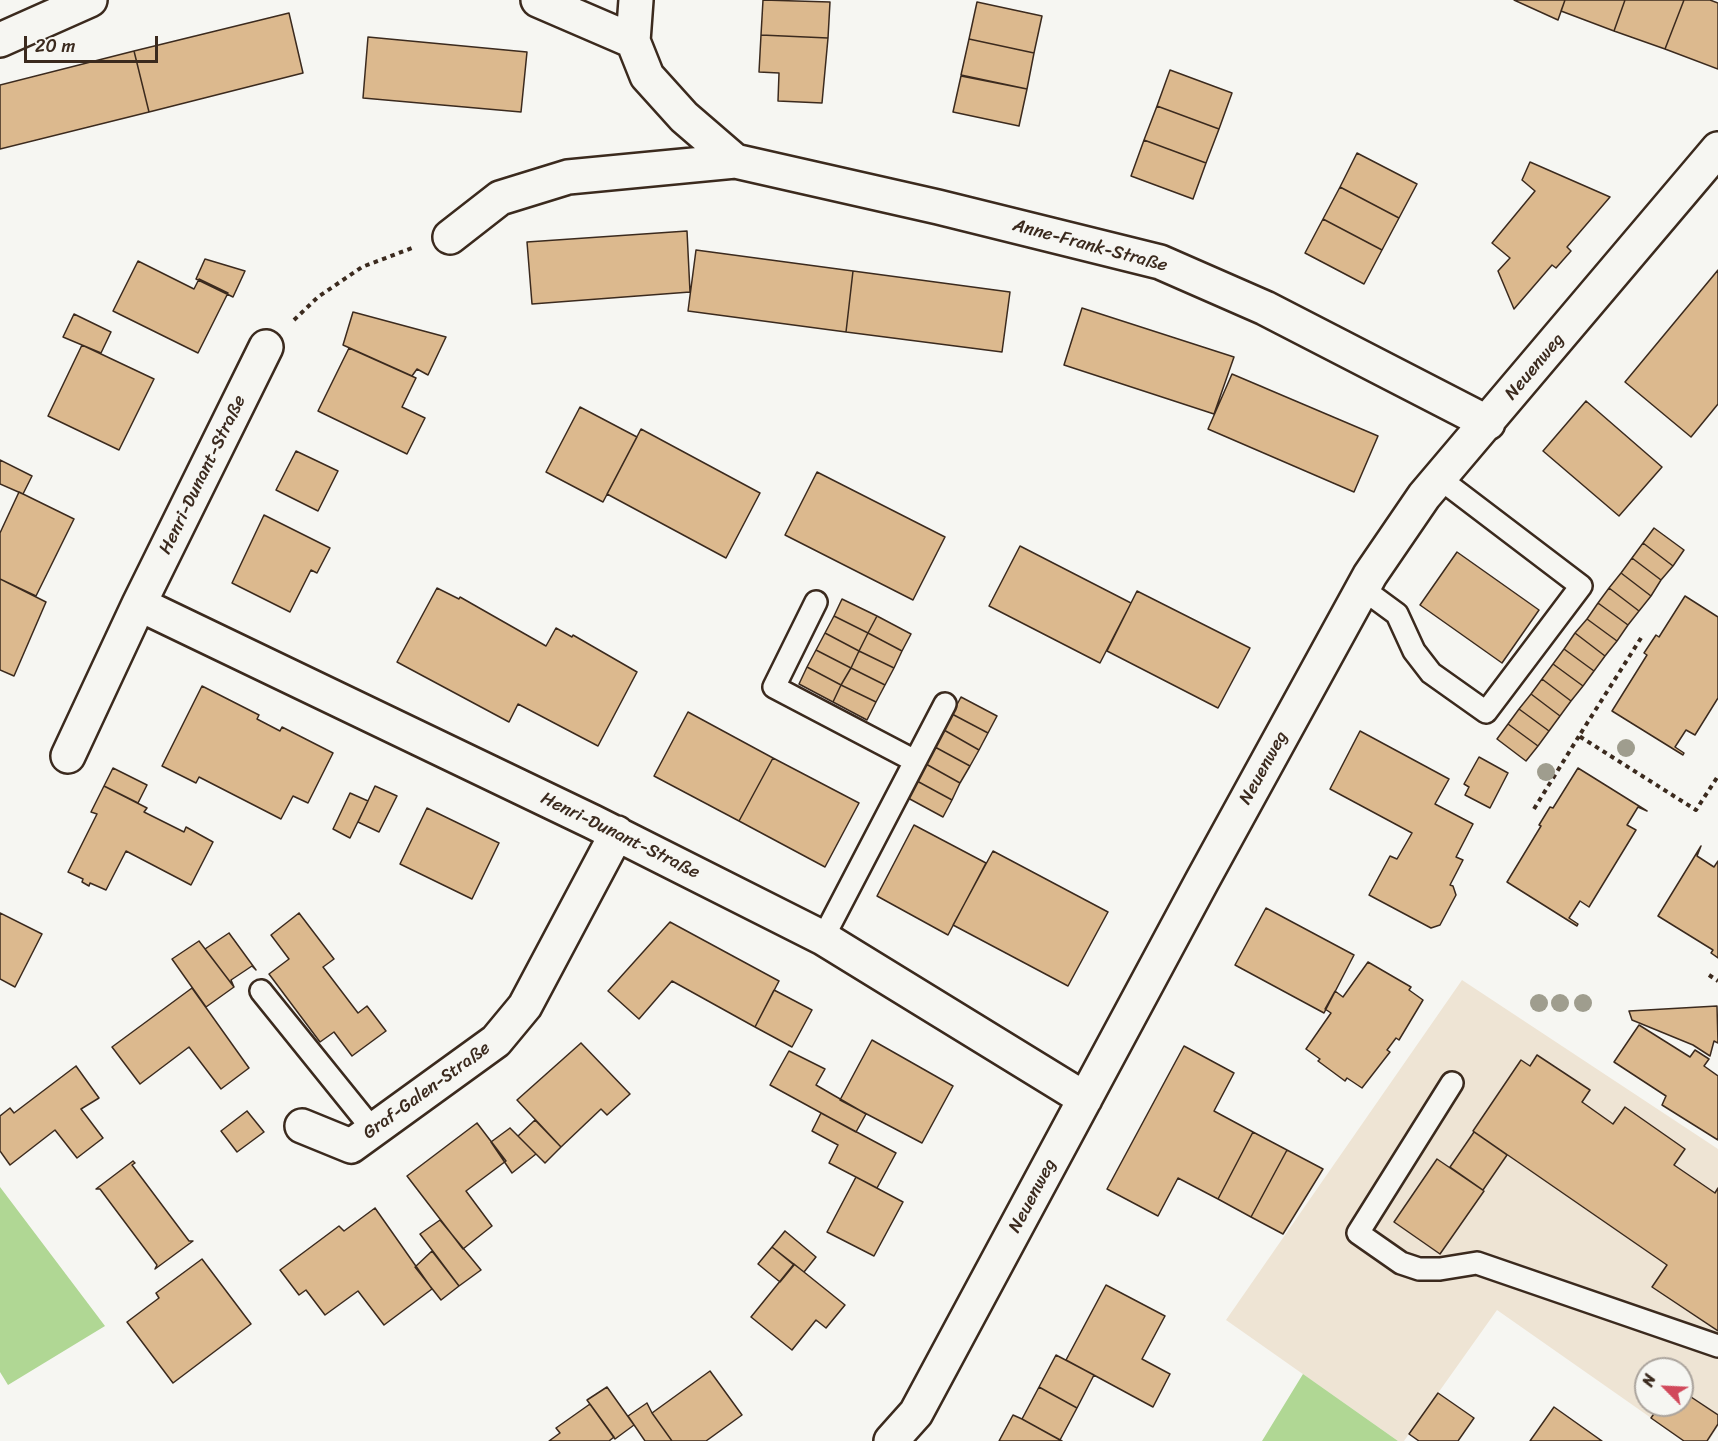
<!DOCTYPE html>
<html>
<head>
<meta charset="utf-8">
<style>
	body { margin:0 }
	#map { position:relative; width:1718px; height:1441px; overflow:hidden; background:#f6f6f2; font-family:Sriracha,sans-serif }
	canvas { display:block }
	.north { position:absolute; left:1634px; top:1357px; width:60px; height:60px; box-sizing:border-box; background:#f6f6f2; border:2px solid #aba49d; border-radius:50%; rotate:294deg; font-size:16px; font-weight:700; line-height:24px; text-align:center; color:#3b2a1e }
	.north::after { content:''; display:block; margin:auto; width:21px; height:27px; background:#d1495b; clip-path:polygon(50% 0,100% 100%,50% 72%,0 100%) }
	.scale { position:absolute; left:24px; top:36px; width:134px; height:27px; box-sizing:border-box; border:3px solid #3b2a1e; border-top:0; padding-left:8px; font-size:18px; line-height:21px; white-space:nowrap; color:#3b2a1e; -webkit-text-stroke:4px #f6f6f2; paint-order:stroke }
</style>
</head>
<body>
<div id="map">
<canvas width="1718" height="1441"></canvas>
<div class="north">N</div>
<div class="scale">20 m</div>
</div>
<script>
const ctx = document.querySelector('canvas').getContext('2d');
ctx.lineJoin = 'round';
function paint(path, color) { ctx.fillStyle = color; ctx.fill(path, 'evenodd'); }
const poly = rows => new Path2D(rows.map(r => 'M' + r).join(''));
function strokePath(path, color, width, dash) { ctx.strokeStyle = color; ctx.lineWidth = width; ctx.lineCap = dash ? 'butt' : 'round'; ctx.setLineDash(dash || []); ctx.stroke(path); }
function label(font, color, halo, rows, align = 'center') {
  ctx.font = font + ' Sriracha,sans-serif'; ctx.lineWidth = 4.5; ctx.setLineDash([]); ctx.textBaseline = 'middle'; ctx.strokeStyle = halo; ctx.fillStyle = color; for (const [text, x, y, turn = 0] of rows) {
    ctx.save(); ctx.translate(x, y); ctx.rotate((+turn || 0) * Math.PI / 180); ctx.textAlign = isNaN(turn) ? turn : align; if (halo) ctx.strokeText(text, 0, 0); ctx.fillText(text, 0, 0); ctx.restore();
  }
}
const built = poly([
	[1462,980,1718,1149,1718,1426,1709,1441,1684,1441,1497,1310,1404,1441,1398,1441,1226,1320],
	[1646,1369,1682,1369,1682,1405,1646,1405]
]);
const green = poly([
	[0,1187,105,1326,8,1385,0,1372],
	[1303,1374,1398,1441,1262,1441]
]);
const building = poly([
	[763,0,830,2,828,38,761,35,763,0],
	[1514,0,1565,0,1558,20,1514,0],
	[1565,0,1625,0,1614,31,1561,11,1565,0],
	[1625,0,1684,0,1665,49,1614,31,1625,0],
	[1684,0,1710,0,1718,3,1718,69,1665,49,1684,0],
	[977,2,1042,16,1034,53,969,39,977,2],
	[289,13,303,73,149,112,134,51,289,13],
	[761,35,828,38,822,103,778,101,779,73,759,72,761,35],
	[368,37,527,52,521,112,363,98,368,37],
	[969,39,1034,53,1027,89,961,75,969,39],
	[134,51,149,112,0,149,0,85,134,51],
	[1170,70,1232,93,1219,129,1157,106,1170,70],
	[961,76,1027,89,1019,126,953,112,961,76],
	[1157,106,1219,129,1206,163,1144,140,1157,106],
	[1144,140,1206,163,1193,199,1131,176,1144,140],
	[1357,153,1417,184,1399,218,1340,187,1357,153],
	[1530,162,1610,197,1567,247,1571,251,1556,268,1552,265,1514,309,1498,271,1510,258,1492,243,1535,191,1522,180,1530,162],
	[1340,187,1399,218,1382,250,1323,219,1340,187],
	[1323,219,1382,250,1364,284,1305,253,1323,219],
	[687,231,690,292,532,304,527,242,687,231],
	[696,250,853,271,846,332,688,311,696,250],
	[205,259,245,271,233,297,196,279,205,259],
	[138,261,194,289,199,279,228,293,198,353,113,311,138,261],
	[1718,270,1718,404,1691,437,1625,382,1718,270],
	[853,271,1010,292,1002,352,846,332,853,271],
	[1082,308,1234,357,1214,414,1064,365,1082,308],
	[353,312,446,337,428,375,417,369,412,376,343,345,353,312],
	[74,314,111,332,101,353,63,337,74,314],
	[82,345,154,379,119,450,48,416,82,345],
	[349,348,416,378,402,407,425,418,407,454,318,411,349,348],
	[1232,374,1378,436,1354,492,1208,429,1232,374],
	[1586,401,1662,467,1619,516,1543,451,1586,401],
	[580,407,637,437,603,502,546,472,580,407],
	[641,429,760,493,726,558,607,494,641,429],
	[296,451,338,471,318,511,276,490,296,451],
	[0,460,32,476,23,494,0,484,0,460],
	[817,472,945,537,913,600,785,535,817,472],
	[19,492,74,519,36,596,0,579,0,533,19,492],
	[264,515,330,548,317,573,311,570,290,612,232,583,264,515],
	[1654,528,1684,550,1673,566,1643,543,1654,528],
	[1643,543,1673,566,1661,580,1632,558,1643,543],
	[1020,546,1131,603,1100,663,989,606,1020,546],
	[1457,552,1539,610,1502,663,1420,605,1457,552],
	[1632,558,1661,580,1651,596,1621,573,1632,558],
	[1621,573,1651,596,1639,611,1609,588,1621,573],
	[0,579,46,602,14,676,0,670,0,579],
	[437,588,459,599,460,597,546,646,556,628,572,637,573,635,637,672,598,746,518,704,509,722,397,662,437,588],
	[1609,588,1639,611,1628,625,1598,603,1609,588],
	[1137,591,1250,648,1218,708,1107,651,1137,591],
	[1685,596,1718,617,1718,698,1695,735,1686,730,1675,747,1684,753,1683,755,1612,711,1647,655,1644,653,1656,635,1659,637,1685,596],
	[842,599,877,616,868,633,834,616,842,599],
	[1598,603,1628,625,1617,641,1587,619,1598,603],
	[834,616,868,633,859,651,825,633,834,616],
	[877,616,911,634,902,651,868,633,877,616],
	[1587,619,1617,641,1605,656,1575,633,1587,619],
	[825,633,859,651,851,668,816,650,825,633],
	[868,633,902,651,894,668,859,651,868,633],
	[1575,633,1605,656,1594,671,1564,649,1575,633],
	[1564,649,1594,671,1583,686,1553,664,1564,649],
	[816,650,851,668,841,685,807,667,816,650],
	[859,651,894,668,885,685,851,668,859,651],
	[1553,664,1583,686,1571,701,1542,679,1553,664],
	[807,667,841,685,833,702,799,684,807,667],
	[851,668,885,685,876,702,841,685,851,668],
	[1542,679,1571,701,1560,716,1531,694,1542,679],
	[841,685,876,702,867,720,833,702,841,685],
	[202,686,259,715,257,719,280,731,282,727,333,753,308,803,293,796,281,819,199,777,196,783,162,766,202,686],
	[1531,694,1560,716,1549,731,1519,709,1531,694],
	[961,697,997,716,988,733,952,714,961,697],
	[1519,709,1549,731,1538,746,1508,724,1519,709],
	[688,712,773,758,739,821,654,776,688,712],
	[952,714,988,733,979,750,944,730,952,714],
	[1508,724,1538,746,1526,761,1497,739,1508,724],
	[944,730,979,750,970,766,935,747,944,730],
	[1360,731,1449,779,1435,804,1473,824,1456,857,1463,860,1450,885,1453,886,1456,895,1440,925,1431,928,1369,895,1390,856,1397,859,1412,833,1330,789,1360,731],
	[935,747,970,766,960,783,926,764,935,747],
	[1479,757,1508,773,1490,808,1465,795,1469,787,1464,784,1479,757],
	[773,758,859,803,825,867,739,821,773,758],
	[926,764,960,783,952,800,917,781,926,764],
	[113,768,147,785,138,803,104,786,113,768],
	[1578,768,1647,811,1638,807,1627,825,1636,830,1589,907,1580,901,1569,918,1578,924,1577,926,1507,882,1541,826,1539,825,1550,807,1553,808,1578,768],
	[917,781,952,800,943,817,908,798,917,781],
	[104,786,147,808,144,812,184,832,186,827,213,842,191,885,126,851,106,890,90,883,89,886,82,882,83,879,68,872,97,814,91,812,104,786],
	[375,786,397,796,379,832,358,822,375,786],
	[350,793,368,801,350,838,333,829,350,793],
	[427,808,499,843,472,899,400,864,427,808],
	[914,825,986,863,948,935,877,896,914,825],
	[1701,846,1697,856,1714,867,1718,861,1718,958,1711,953,1713,950,1658,916,1701,846],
	[993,851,1108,912,1068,986,953,925,993,851],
	[1266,908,1354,955,1324,1013,1235,965,1266,908],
	[0,913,42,934,15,987,0,979,0,913],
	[299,913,334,959,323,967,358,1013,367,1006,386,1031,352,1056,334,1032,320,1042,269,974,289,959,271,935,299,913],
	[670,922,779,981,755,1027,672,981,639,1019,608,991,670,922],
	[229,933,256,970,252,966,231,980,234,987,205,949,229,933],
	[199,941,234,987,206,1007,172,959,199,941],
	[1368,962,1411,987,1409,990,1423,1000,1399,1040,1396,1038,1387,1050,1390,1052,1362,1088,1347,1078,1345,1081,1318,1061,1320,1059,1306,1049,1331,1013,1325,1009,1335,991,1343,997,1368,962],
	[192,988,249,1068,221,1089,189,1047,140,1084,112,1047,192,988],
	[774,990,812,1010,792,1047,755,1027,774,990],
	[1717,1006,1718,1043,1714,1041,1710,1056,1693,1045,1632,1020,1629,1011,1717,1006],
	[1639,1025,1690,1057,1695,1050,1709,1059,1704,1066,1718,1076,1718,1140,1662,1105,1666,1096,1614,1062,1639,1025],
	[872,1040,953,1086,922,1143,840,1100,872,1040],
	[581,1043,630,1094,607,1115,601,1109,561,1147,517,1100,581,1043],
	[1184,1046,1234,1073,1214,1111,1253,1132,1218,1199,1178,1178,1158,1216,1107,1189,1184,1046],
	[789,1051,825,1069,816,1085,866,1114,856,1132,770,1085,789,1051],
	[1537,1055,1590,1090,1582,1102,1613,1124,1625,1107,1685,1149,1674,1165,1715,1193,1718,1188,1718,1331,1652,1287,1667,1265,1473,1131,1521,1060,1530,1066,1537,1055],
	[76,1066,99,1098,81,1109,103,1138,77,1158,55,1130,10,1165,0,1151,0,1116,10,1108,14,1113,76,1066],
	[247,1111,264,1132,237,1152,221,1131,247,1111],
	[821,1113,896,1153,877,1188,829,1163,838,1145,812,1131,821,1113],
	[535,1120,561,1147,545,1163,518,1136,535,1120],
	[477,1123,506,1161,466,1191,492,1226,463,1249,407,1176,477,1123],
	[510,1128,536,1154,512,1173,491,1142,510,1128],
	[1253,1132,1287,1150,1251,1217,1218,1199,1253,1132],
	[1474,1132,1507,1155,1483,1190,1450,1167,1474,1132],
	[1287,1150,1323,1169,1283,1234,1251,1217,1287,1150],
	[1437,1159,1484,1191,1440,1254,1394,1222,1437,1159],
	[133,1161,135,1163,132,1165,189,1241,193,1241,155,1269,157,1265,100,1189,96,1189,133,1161],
	[856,1177,903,1202,874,1256,827,1232,856,1177],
	[375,1208,432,1289,384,1325,358,1291,325,1315,306,1290,299,1295,280,1270,339,1226,344,1231,375,1208],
	[440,1220,481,1270,459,1286,420,1234,440,1220],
	[785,1231,816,1257,804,1272,772,1247,785,1231],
	[772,1247,794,1265,780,1282,758,1264,772,1247],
	[432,1251,459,1286,441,1300,415,1267,432,1251],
	[202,1259,251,1324,173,1383,127,1322,159,1298,156,1293,202,1259],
	[794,1264,845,1305,826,1328,816,1320,792,1350,751,1317,794,1264],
	[1106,1285,1165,1316,1142,1359,1170,1374,1153,1407,1066,1360,1106,1285],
	[1056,1355,1094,1375,1077,1408,1039,1387,1056,1355],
	[710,1371,742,1415,706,1441,672,1441,652,1413,710,1371],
	[607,1387,634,1425,615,1439,587,1400,607,1387],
	[1039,1387,1077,1408,1060,1440,1022,1419,1039,1387],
	[1682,1391,1718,1415,1718,1424,1707,1441,1684,1441,1651,1418,1660,1405,1682,1405,1682,1391],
	[1438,1393,1474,1418,1458,1441,1419,1441,1409,1434,1438,1393],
	[647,1403,652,1413,672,1441,645,1441,628,1416,647,1403],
	[590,1404,614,1437,609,1441,549,1441,560,1433,556,1428,590,1404],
	[1554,1407,1602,1441,1530,1441,1554,1407],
	[1013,1415,1022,1419,1062,1441,999,1441,1013,1415]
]);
const path = poly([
	[294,320,318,297,362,267,412,248],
	[1641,638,1579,736,1696,810,1718,776],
	[1534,809,1579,736],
	[1709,975,1718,981]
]);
const service = poly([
	[1363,589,1397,614,1414,651,1431,673,1486,712,1581,586,1439,478],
	[816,602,774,687,915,761],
	[823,938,945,704],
	[261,991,374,1131],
	[1452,1083,1358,1233,1401,1263,1419,1269,1440,1269,1477,1263,1718,1346]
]);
const minor = poly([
	[538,0,633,41],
	[636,0,633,41,647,76,684,117,735,161,938,207,1160,262,1265,308,1488,423],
	[0,40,90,0],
	[450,237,500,198,568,177,735,161],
	[139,604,593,822,823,938,1085,1099],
	[68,756,139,604,266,347],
	[302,1126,351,1146,496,1041,525,1006,617,833],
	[891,1441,916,1413,1202,881,1370,575,1424,496,1718,149]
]);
const trees = [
	[1626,748],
	[1546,772],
	[1539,1003],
	[1560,1003],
	[1583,1003]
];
const streetNames = [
	["Anne-Frank-Straße",1090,246,15],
	["Neuenweg",1535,367,-50],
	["Henri-Dunant-Straße",203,475,-64],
	["Neuenweg",1264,768,-61],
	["Henri-Dunant-Straße",620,836,26],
	["Graf-Galen-Straße",427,1091,-36],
	["Neuenweg",1033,1196,-62]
];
paint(built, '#eee4d4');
paint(green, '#b0d794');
paint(building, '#dcb98e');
strokePath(building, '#3b2a1e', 1.5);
strokePath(service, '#3b2a1e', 26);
strokePath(minor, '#3b2a1e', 38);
strokePath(path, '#3b2a1e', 4, [4.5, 4.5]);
strokePath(service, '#f6f6f2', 21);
strokePath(minor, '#f6f6f2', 33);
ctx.fillStyle = '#9f9d8e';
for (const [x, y] of trees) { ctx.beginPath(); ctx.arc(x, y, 9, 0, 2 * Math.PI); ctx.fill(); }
label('18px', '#3b2a1e', '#f6f6f2', streetNames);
</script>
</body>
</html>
